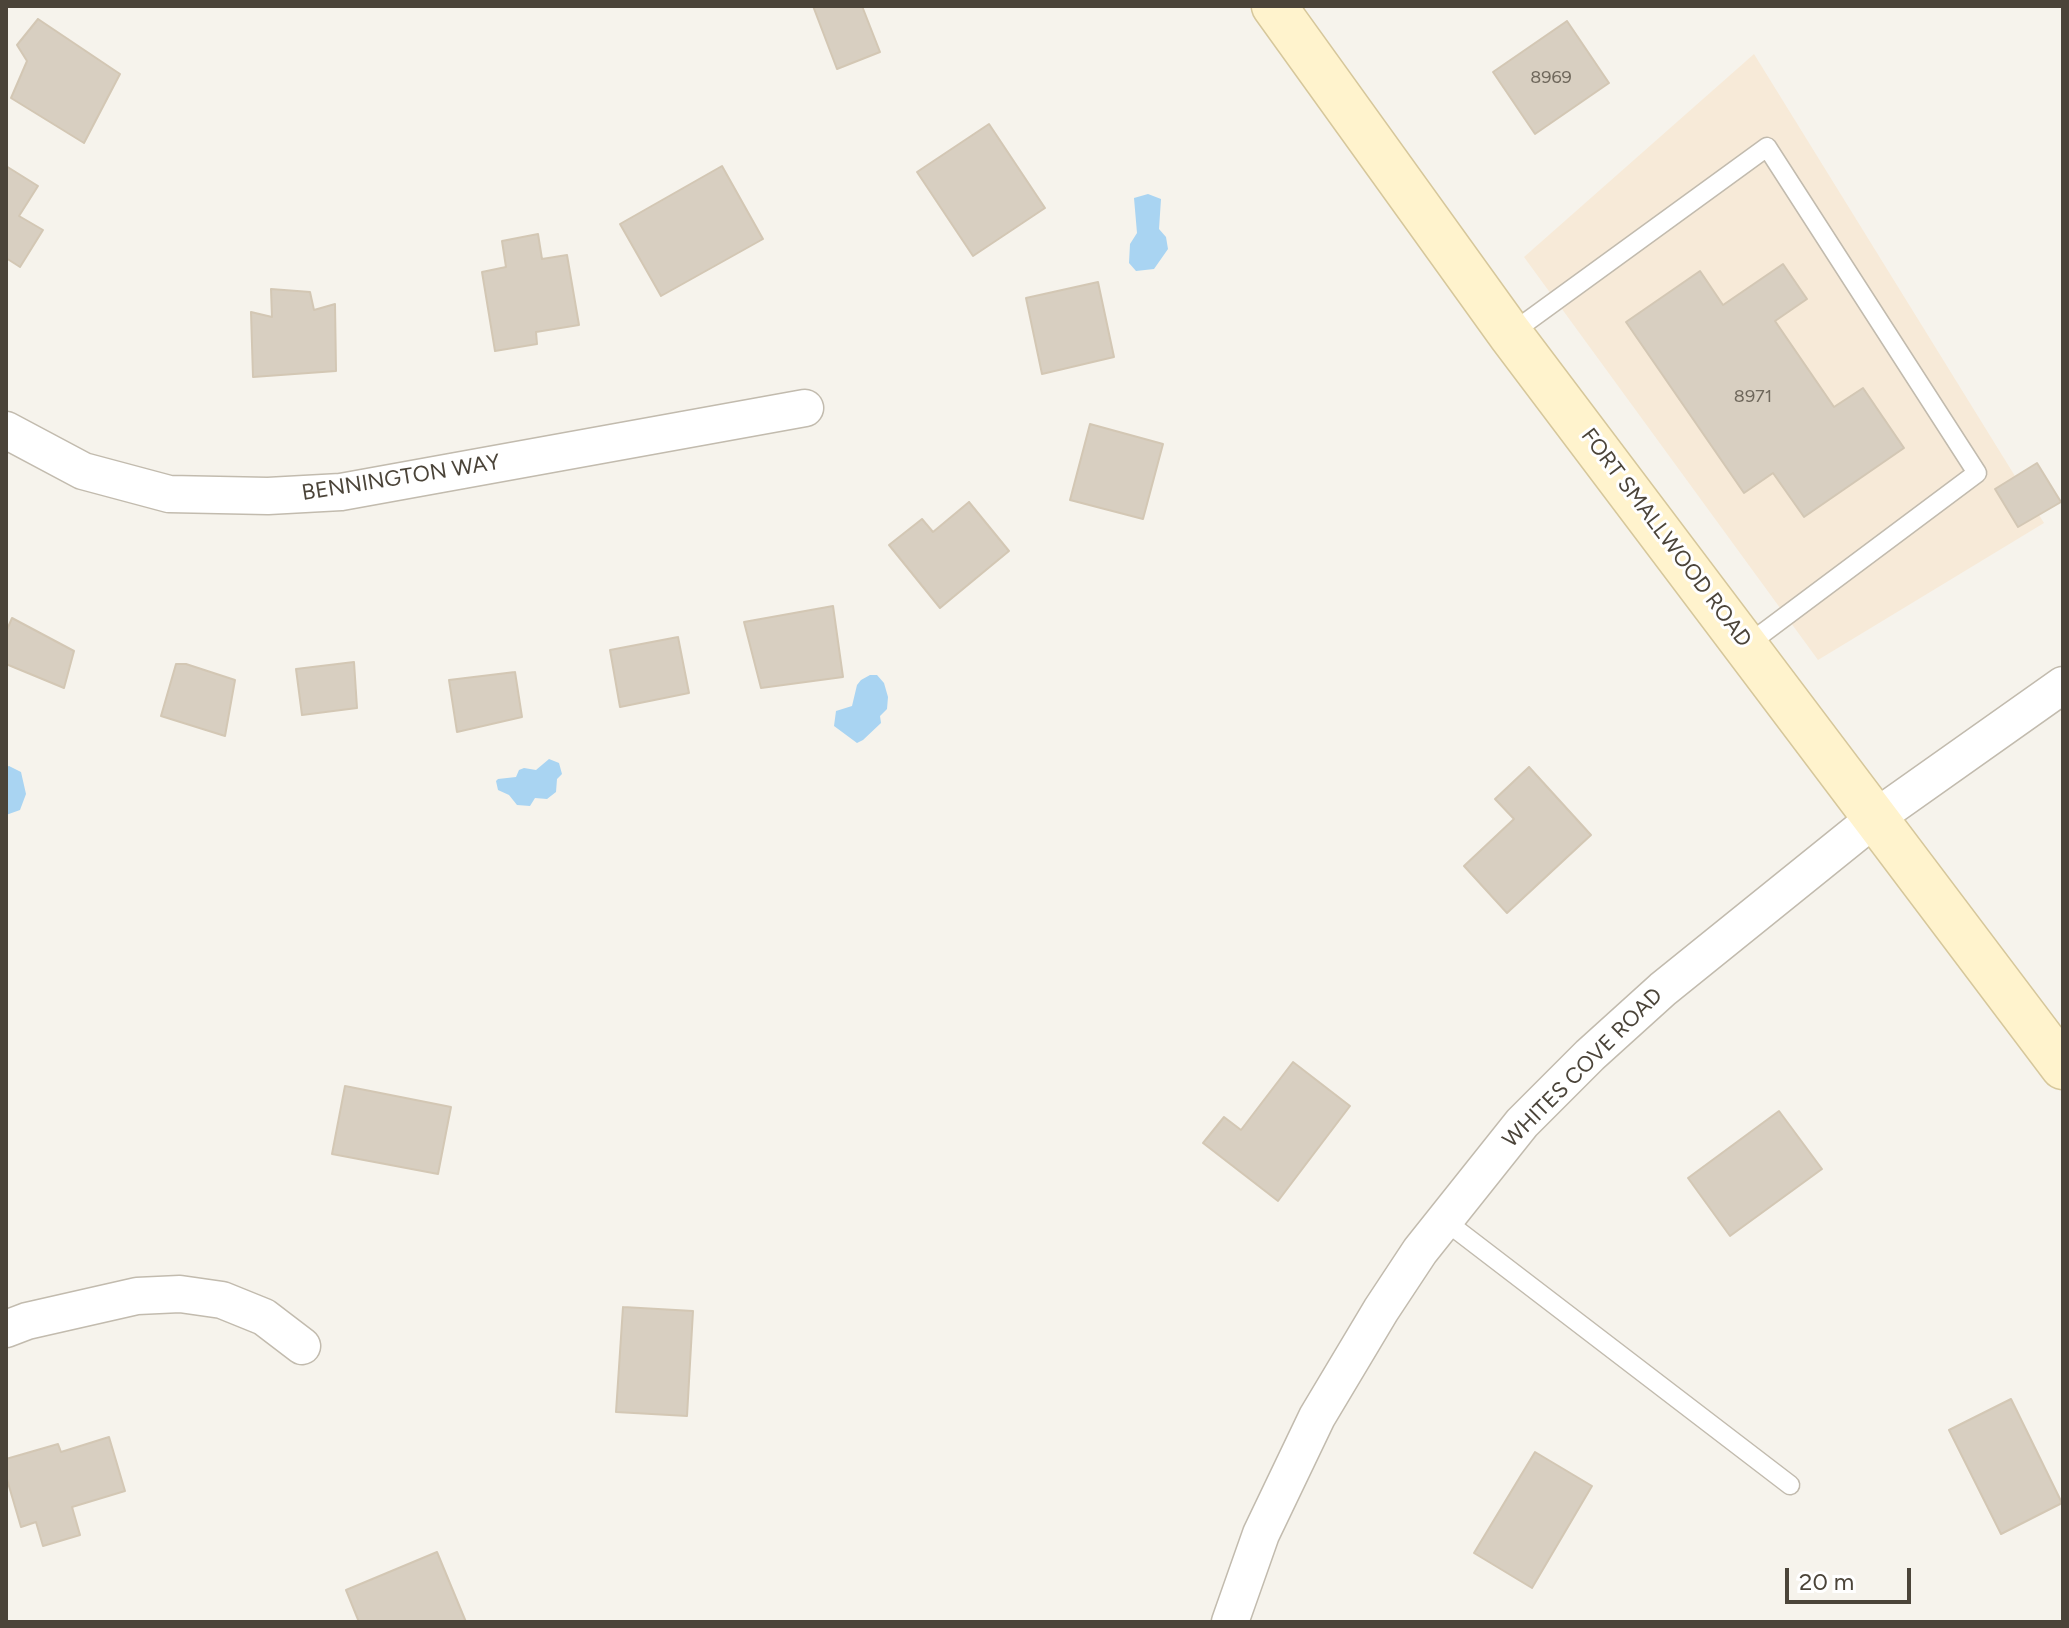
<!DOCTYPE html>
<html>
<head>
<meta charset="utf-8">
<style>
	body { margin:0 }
	#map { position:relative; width:2069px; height:1628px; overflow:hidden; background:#f6f3ec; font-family:Figtree,sans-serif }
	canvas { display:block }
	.frame { position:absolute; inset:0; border:8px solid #4b4439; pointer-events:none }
	.scale { position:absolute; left:1785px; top:1568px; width:126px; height:36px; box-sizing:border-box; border:4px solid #4b4439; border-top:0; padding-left:10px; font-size:24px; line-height:28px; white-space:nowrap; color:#4b4439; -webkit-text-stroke:6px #fff; paint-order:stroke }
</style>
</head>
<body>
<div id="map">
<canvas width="2069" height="1628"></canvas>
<div class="frame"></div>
<div class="scale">20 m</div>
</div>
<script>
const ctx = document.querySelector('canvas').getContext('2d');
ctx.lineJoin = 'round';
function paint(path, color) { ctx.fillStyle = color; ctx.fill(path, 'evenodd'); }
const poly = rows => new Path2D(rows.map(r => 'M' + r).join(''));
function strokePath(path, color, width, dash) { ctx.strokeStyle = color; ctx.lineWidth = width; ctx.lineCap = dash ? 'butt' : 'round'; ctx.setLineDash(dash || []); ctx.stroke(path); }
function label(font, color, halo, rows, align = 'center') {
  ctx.font = font + ' Figtree,sans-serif'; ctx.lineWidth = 6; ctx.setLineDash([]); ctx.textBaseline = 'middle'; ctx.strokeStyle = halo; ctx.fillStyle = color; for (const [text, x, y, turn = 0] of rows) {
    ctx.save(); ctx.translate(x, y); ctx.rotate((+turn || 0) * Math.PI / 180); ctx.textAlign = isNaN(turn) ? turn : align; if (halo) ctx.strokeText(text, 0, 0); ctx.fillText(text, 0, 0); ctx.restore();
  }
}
const commercial = poly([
	[1754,54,2044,523,1818,660,1524,257]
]);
const water = poly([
	[1148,194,1161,199,1159,229,1166,237,1168,249,1154,269,1136,271,1129,263,1130,244,1137,233,1134,198],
	[870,675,877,675,884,683,888,697,887,709,880,716,881,723,863,740,857,743,834,726,836,711,852,706,857,685,861,680],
	[549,759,559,763,562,774,557,779,556,792,547,799,535,798,530,806,517,805,509,795,498,790,496,781,498,779,516,777,519,770,524,768,536,770],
	[9,766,21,772,26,794,20,810,6,815,6,767]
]);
const building = poly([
	[813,6,862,6,880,52,837,69,813,6],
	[38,19,120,74,84,143,11,98,27,61,17,45,38,19],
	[1567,21,1609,83,1535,134,1493,72,1567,21],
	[989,124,1045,208,973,256,917,172,989,124],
	[6,166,38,186,19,216,43,230,20,267,6,258,6,166],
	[722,166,763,239,661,296,620,224,722,166],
	[538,234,542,259,567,255,579,325,536,332,537,344,495,351,482,272,506,267,502,241,538,234],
	[1783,264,1807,299,1775,321,1834,407,1863,388,1904,448,1804,517,1773,473,1744,493,1626,322,1700,271,1723,305,1783,264],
	[1098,282,1114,357,1042,374,1026,298,1098,282],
	[271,289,310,292,314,310,335,304,336,371,253,377,251,312,272,317,271,289],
	[1090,424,1163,444,1143,519,1070,500,1090,424],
	[2037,463,2061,502,2018,527,1995,489,2037,463],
	[969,502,1009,551,940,608,889,545,922,519,933,532,969,502],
	[833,606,843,677,761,688,744,622,833,606],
	[12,618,74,651,64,688,6,664,6,632,12,618],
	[678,637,689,693,620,707,610,650,678,637],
	[354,662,357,708,302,715,296,669,354,662],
	[176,664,186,664,235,680,225,736,161,716,176,664],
	[515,672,522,717,457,732,449,680,515,672],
	[1529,767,1591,835,1507,913,1464,866,1514,819,1495,799,1529,767],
	[1293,1062,1350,1106,1278,1201,1203,1143,1224,1117,1241,1130,1293,1062],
	[345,1086,451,1107,438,1174,332,1154,345,1086],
	[1779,1111,1822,1169,1730,1236,1688,1178,1779,1111],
	[623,1307,693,1311,687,1416,616,1412,623,1307],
	[2011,1399,2062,1503,2001,1534,1949,1430,2011,1399],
	[109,1437,125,1491,72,1507,80,1535,43,1546,36,1522,21,1527,6,1476,6,1459,58,1444,61,1452,109,1437],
	[1535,1452,1592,1486,1532,1588,1474,1553,1535,1452],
	[437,1552,466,1622,359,1622,346,1590,437,1552]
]);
const lane = poly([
	[1510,334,1767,147,1977,473,1747,645],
	[1444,1220,1790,1485]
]);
const street = poly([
	[6,430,83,471,169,494,268,496,341,492,805,408],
	[6,1329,27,1321,137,1296,180,1294,222,1300,264,1317,302,1346],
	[1230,1622,1261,1534,1317,1417,1381,1310,1420,1251,1522,1123,1590,1055,1663,989,1875,818,2063,685]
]);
const secondary = poly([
	[1274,6,1510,334,2063,1067]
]);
const numberNames = [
	["8969",1551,78],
	["8971",1753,397]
];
const streetNames = [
	["BENNINGTON WAY",401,478,-9],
	["FORT SMALLWOOD ROAD",1666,538,53],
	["WHITES COVE ROAD",1583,1068,-45]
];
paint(commercial, '#f7ead8');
paint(water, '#a9d4f2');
paint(building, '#d8cfc1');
strokePath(building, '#d3c7b4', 2);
strokePath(lane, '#c2bbae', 21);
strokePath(street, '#c2bbae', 39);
strokePath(secondary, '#d6c79b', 47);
strokePath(lane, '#fff', 18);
strokePath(street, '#fff', 36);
strokePath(secondary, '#fff3cd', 44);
label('18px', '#6e675b', null, numberNames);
label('22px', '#4b4439', '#fff', streetNames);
</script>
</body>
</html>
